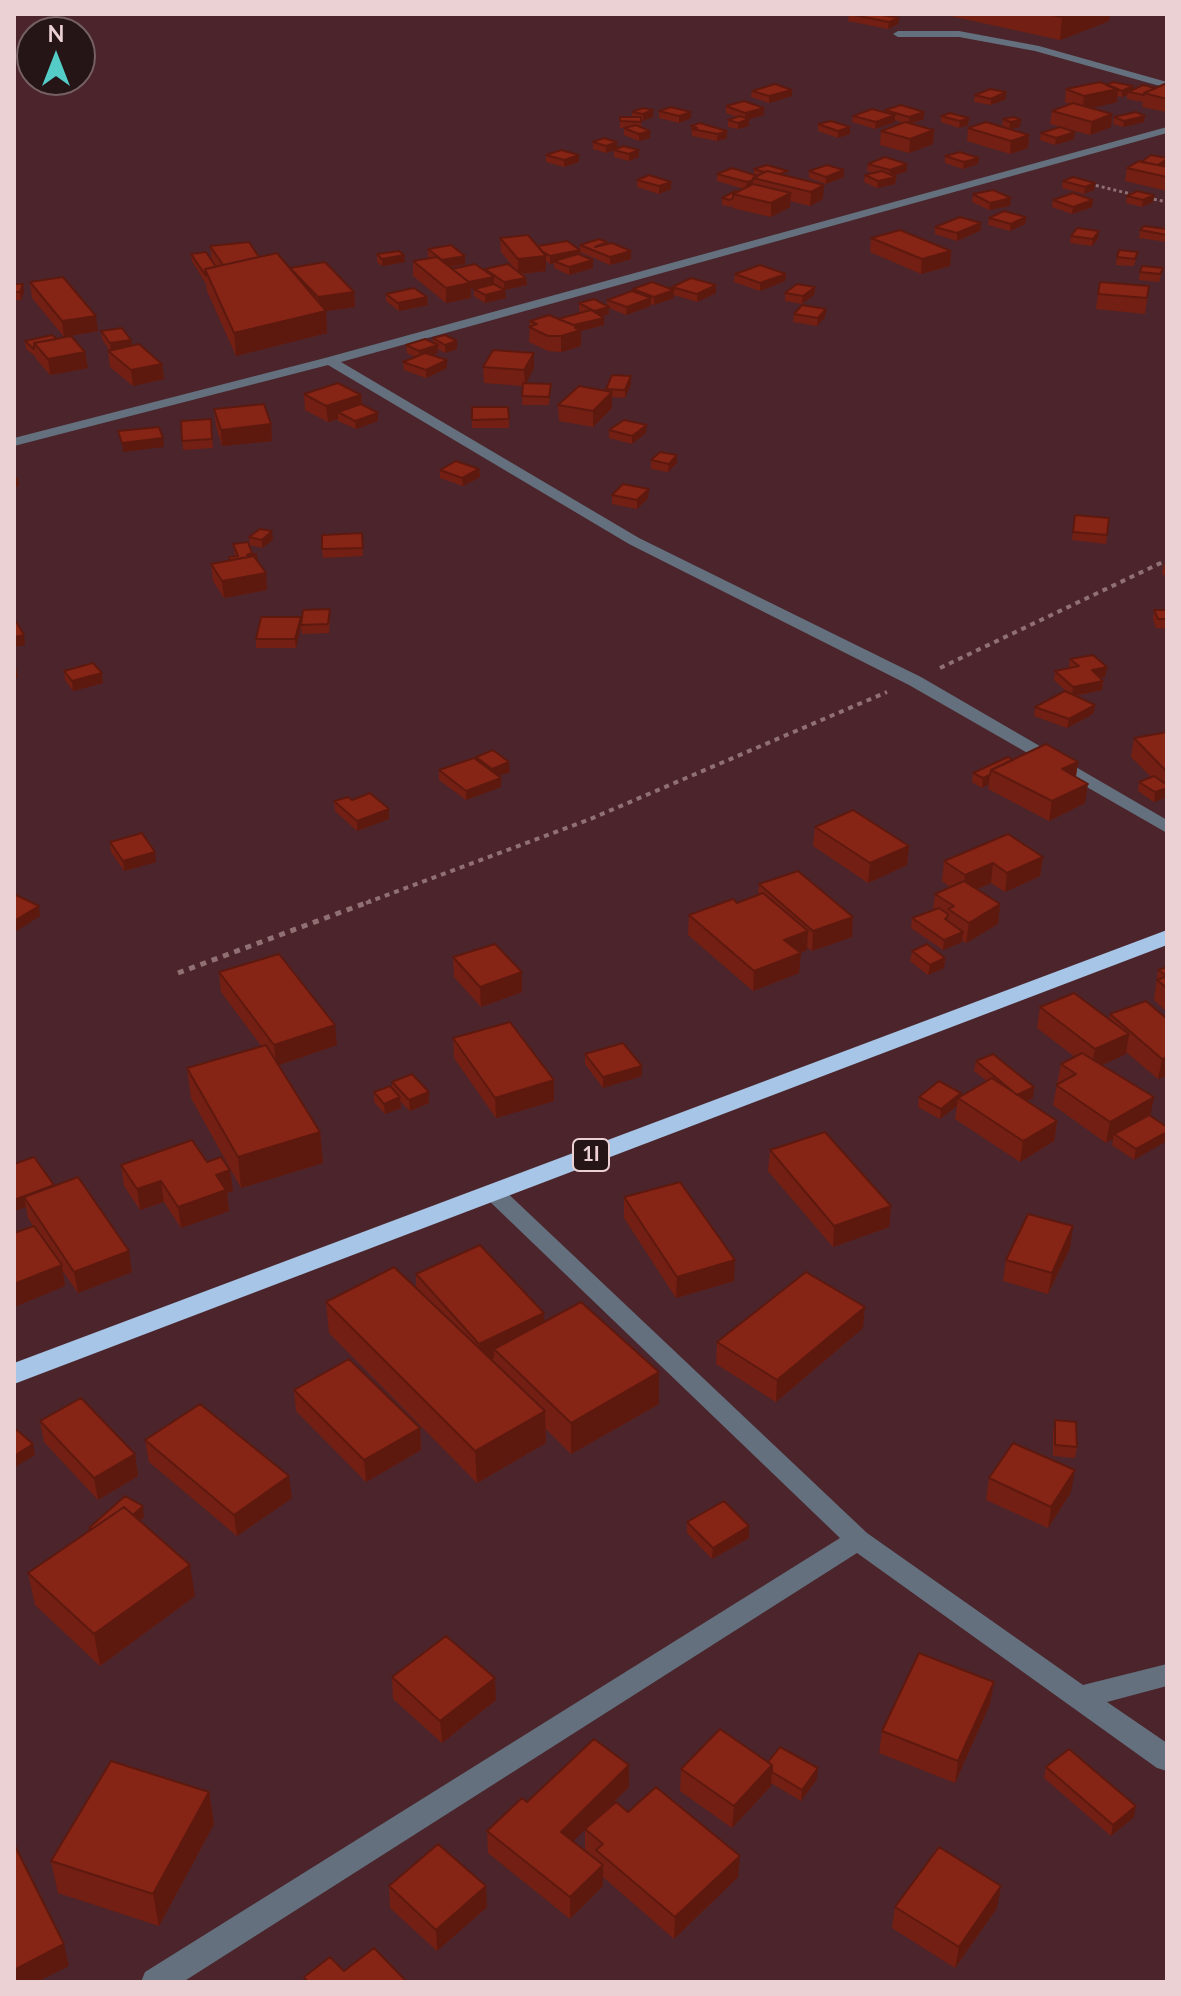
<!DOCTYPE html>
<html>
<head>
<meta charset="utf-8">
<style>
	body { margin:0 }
	#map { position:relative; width:1181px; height:1996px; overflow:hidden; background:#4b252b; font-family:Lato,sans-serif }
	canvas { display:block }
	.frame { position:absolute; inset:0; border:16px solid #ebd1d4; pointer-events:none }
	.north { position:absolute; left:16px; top:16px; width:80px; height:80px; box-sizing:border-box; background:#261517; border:2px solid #756063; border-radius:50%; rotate:0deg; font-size:22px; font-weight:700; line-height:32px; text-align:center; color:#ebd1d4 }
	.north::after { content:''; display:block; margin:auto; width:28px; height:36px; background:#54cdc8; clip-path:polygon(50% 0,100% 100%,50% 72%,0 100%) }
</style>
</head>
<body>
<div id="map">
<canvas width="1181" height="1996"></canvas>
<div class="frame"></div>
<div class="north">N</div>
</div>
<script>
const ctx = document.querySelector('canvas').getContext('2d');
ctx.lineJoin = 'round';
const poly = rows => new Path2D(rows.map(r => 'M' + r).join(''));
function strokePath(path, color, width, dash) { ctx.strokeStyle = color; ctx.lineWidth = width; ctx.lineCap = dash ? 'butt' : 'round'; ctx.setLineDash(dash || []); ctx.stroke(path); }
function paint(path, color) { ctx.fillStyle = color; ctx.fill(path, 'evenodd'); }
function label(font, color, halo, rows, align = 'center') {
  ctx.font = font + ' Lato,sans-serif'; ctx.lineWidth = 7; ctx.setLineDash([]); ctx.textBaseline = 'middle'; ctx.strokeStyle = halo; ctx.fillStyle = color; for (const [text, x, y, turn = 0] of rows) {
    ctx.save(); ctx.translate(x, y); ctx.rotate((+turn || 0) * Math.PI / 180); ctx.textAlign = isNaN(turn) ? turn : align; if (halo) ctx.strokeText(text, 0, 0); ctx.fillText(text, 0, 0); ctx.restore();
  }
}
const pathFar2 = poly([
	[1090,184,1135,195],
	[1148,198,1167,202]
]);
const pathFar1 = poly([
	[940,668,1167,560],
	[366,903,588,820,887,692]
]);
const path = poly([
	[178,973,371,901]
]);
const minor = poly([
	[959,31,1039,46,1167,82,1167,88,1035,51,959,37,898,37,893,34,898,31,959,31],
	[1167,127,1167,133,341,362,639,538,921,677,1167,820,1167,833,909,685,629,544,328,365,14,446,14,438,325,358,1167,127],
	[493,1185,501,1187,867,1533,1083,1685,1167,1664,1167,1686,1107,1702,1167,1743,1167,1771,1157,1768,857,1553,183,1982,141,1982,145,1972,840,1538,485,1197,482,1192,485,1187,493,1185]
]);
const highway = poly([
	[1167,930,1167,945,14,1384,14,1363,1167,930]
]);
const wall = poly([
	[849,14,898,24,888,29,848,21],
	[941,14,1110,14,1109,21,1060,40],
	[1167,83,1167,112,1142,107,1143,102,1127,99,1127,95,1122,97,1117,96,1117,102,1090,108,1112,114,1111,127,1090,135,1050,124,1052,111,1070,104,1065,102,1066,89,1106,85,1132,90,1156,88],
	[752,91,792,96,769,103,751,97],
	[975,95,1006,99,991,105,974,102],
	[726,106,764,108,764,115,749,119,749,126,738,129,728,127,728,120,737,117,726,113],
	[653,110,653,117,641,121,641,127,650,131,650,138,639,141,624,135,624,128,620,128,620,117,632,117,632,112],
	[885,110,924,112,924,119,910,124,934,130,933,144,909,153,880,145,881,131,904,123,895,120,895,122,875,129,852,122,853,116,885,112],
	[659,111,691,118,679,123,659,118],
	[941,116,969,118,968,125,959,128,941,122],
	[1114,117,1144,122,1123,127,1113,124],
	[1003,119,1020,127,1010,129,1029,135,1028,148,1010,154,967,141,968,128,1008,128,1002,125],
	[818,124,850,134,838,138,818,131],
	[691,126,727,131,727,138,717,141,692,136],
	[1041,133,1074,139,1055,145,1040,140],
	[593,142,617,149,639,157,629,161,614,157,614,150,615,150,606,153,593,149],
	[546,155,579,155,579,162,564,167,546,162],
	[945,156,978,164,963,169,945,163],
	[868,164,907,171,893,176,896,177,895,184,877,188,864,182,865,175,874,173,867,171],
	[1167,166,1165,167,1167,167,1167,191,1125,181,1127,168],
	[754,169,787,176,823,199,810,206,790,201,790,207,771,217,732,208,733,205,730,207,722,205,722,198,744,189,717,181,717,174,754,174],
	[844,170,844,177,826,184,809,178,809,171],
	[637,180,671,182,671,189,659,194,637,187],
	[1063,181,1095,183,1094,190,1084,194,1062,188],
	[973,194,1010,206,989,210,972,202],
	[1127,196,1153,202,1142,207,1126,203],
	[1053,200,1092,207,1072,214,1052,207],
	[1026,217,1025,224,1010,231,988,225,989,218],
	[981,223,981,230,957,241,935,234,935,227],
	[1167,229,1167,242,1139,238,1140,230],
	[1071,236,1098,239,1092,246,1070,243],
	[500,238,538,246,580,250,580,255,593,268,569,275,554,268,554,263,550,264,546,261,546,271,521,274,526,278,527,285,504,290,506,298,485,303,474,296,474,289,471,289,471,298,446,303,413,276,413,261,430,258,428,256,428,249,465,256,465,264,449,267,452,269,485,271,485,269,514,268,501,252],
	[871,238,951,251,950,266,921,274,870,252],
	[607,244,631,251,631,259,610,265,580,252,580,245],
	[210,246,259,257,354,292,355,307,326,311,327,333,236,356,207,291,206,284,192,261,191,254,212,260],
	[1138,252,1134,266,1116,265,1117,257],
	[377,254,404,255,405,262,382,266,377,262],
	[1163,268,1159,282,1139,280,1140,272],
	[735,274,786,274,785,281,760,291,734,282],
	[30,282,98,331,64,337,32,298],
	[14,284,24,292,21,300,14,300],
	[1149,286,1145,314,1096,309,1098,294],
	[672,287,716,293,697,302,674,295,674,298,654,305,651,304,651,306,626,315,609,308,609,314,602,316,604,318,604,325,581,331,581,346,561,352,548,351,529,342,530,321,558,319,583,313,579,311,579,303,607,306,607,300,633,291,633,289,672,290],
	[815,287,814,295,802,304,785,301,785,293],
	[386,294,427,297,428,305,399,311,386,301],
	[826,309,825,317,817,326,793,322,794,314],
	[101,331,131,340,132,346,162,364,164,379,133,386,110,367,108,351,110,351,102,339],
	[433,338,457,341,457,349,445,353,438,349,438,353,432,355,447,368,426,378,404,370,403,362,415,357,407,353,406,345,433,342],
	[57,339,88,368,50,375,36,359,36,357,26,349,25,341],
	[534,353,534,368,526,383,551,384,549,405,522,405,523,386,484,383,483,367],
	[631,384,625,398,612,397,612,408,593,427,559,421,558,405,606,391,606,389],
	[304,394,361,395,362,405,378,413,378,421,356,429,338,421,338,419,328,422,305,410],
	[472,407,509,419,509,428,472,428],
	[214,409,271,424,272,441,222,446,216,426],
	[211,419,213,448,183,450,181,421],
	[609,430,646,433,632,444,609,438],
	[677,455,677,463,668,472,651,469,651,460],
	[479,469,480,477,463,486,440,478,440,470],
	[649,489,648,498,637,509,612,504,612,495],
	[1075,515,1109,518,1106,544,1072,540],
	[362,533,363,556,323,558,322,549],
	[249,537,273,540,262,548,250,545],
	[233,544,252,555,257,561,266,573,267,590,224,598,213,581,211,564,229,560,235,557],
	[1164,564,1167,564,1167,579,1162,573],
	[330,609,330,618,329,633,302,634,301,627,296,648,256,648,256,639,301,623],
	[1154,610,1167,610,1167,629,1156,628,1153,619],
	[1070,659,1107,667,1105,677,1100,678,1103,681,1102,690,1075,696,1095,705,1093,714,1067,728,1034,716,1035,707,1067,692,1054,680,1055,671,1069,668],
	[64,671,103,683,73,691,65,680],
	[1167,732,1167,797,1154,802,1138,791,1139,782,1151,777,1131,757,1134,738],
	[476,757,510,772,498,776,501,787,466,800,439,780,439,770,476,760],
	[1013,760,1078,762,1076,777,1085,803,1049,821,988,789,989,784,982,788,972,782,973,773],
	[352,800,389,819,357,831,335,811,334,801],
	[815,827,909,846,907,865,868,883,813,846],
	[110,842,156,862,124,871,111,852],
	[1043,857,1040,876,1005,892,991,883,977,889,1000,904,998,924,966,943,962,940,962,942,943,950,911,928,912,918,933,910,935,894,950,887,942,881,944,861],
	[759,884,852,937,812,951,807,947,807,950,800,953,799,973,753,991,688,935,689,915,737,903,758,895],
	[912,951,945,958,944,968,928,975,910,961],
	[453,957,522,972,522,992,481,1007,454,977],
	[1167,967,1167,1012,1154,1000,1158,970],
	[219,972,337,1045,279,1065,320,1132,323,1163,241,1188,191,1098,187,1068,262,1047,221,992],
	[1146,1001,1167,1076,1158,1079,1126,1052,1126,1054,1102,1065,1154,1097,1134,1160,1112,1145,1113,1139,1106,1143,1053,1105,1061,1064,1075,1057,1037,1028,1040,1007,1109,1019,1110,1014],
	[453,1038,554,1101,496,1118,454,1058],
	[585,1054,642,1076,603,1088,585,1064],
	[976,1061,1033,1098,1026,1101,1057,1121,1054,1141,1020,1162,955,1119,957,1106,940,1119,918,1107,919,1097,961,1096,987,1081,974,1071],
	[392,1082,429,1103,410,1111,400,1101,401,1108,385,1114,374,1102,374,1092,392,1089],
	[770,1150,891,1206,889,1227,833,1247,768,1171],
	[207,1162,230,1170,233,1191,227,1193,229,1211,181,1228,164,1202,140,1210,124,1186,121,1165],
	[14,1164,54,1185,132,1272,78,1293,62,1270,65,1286,14,1307,14,1233,33,1226,28,1218,26,1207,15,1211,14,1209],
	[624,1197,734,1281,676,1298,624,1218],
	[1070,1248,1048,1294,1003,1281,1006,1260],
	[416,1274,544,1322,659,1372,659,1404,571,1454,546,1429,546,1443,477,1483,329,1333,326,1302,416,1288],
	[863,1328,776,1402,716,1364,717,1342],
	[294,1390,420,1428,421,1450,366,1482,296,1411],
	[1055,1420,1077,1447,1075,1458,1053,1456,1053,1431],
	[40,1421,135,1454,138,1476,98,1500,44,1442],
	[145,1440,292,1498,237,1536,149,1462],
	[989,1478,1071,1492,1048,1528,986,1500],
	[144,1517,140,1521,195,1596,100,1666,35,1605,28,1573,90,1531,89,1528],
	[687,1522,749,1526,749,1538,712,1559,687,1533],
	[392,1677,496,1700,442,1743,393,1699],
	[994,1682,990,1704,955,1783,879,1753,882,1731],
	[768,1762,817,1779,801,1801,771,1783,771,1786,732,1828,680,1791,681,1769],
	[629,1765,629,1787,586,1829,628,1812,738,1877,674,1939,603,1877,603,1886,570,1919,488,1853,487,1831,527,1802],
	[585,1829,585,1851,573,1841],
	[1046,1767,1134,1817,1111,1836,1044,1778],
	[209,1792,214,1824,159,1926,58,1893,51,1861],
	[389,1886,487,1907,437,1951,390,1908],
	[895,1907,997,1908,955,1968,892,1928]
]);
const shadedWall = poly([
	[1071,14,1110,14,1109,21,1060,40,1062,17],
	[899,18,898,24,888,29,889,22],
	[1133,86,1132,93,1128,92,1127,95,1122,97,1122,91],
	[1118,89,1117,102,1083,110,1084,96],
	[792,90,792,96,769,103,769,96],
	[1006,92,1006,99,991,105,991,99],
	[764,108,764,115,745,120,745,113],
	[653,110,653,117,643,121,643,114],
	[691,112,691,118,679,123,679,116],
	[924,112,924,119,908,124,909,117],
	[1112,114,1111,127,1090,135,1092,122],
	[895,115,895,122,875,129,876,122],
	[1145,116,1144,122,1123,127,1124,121],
	[969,118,968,125,959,128,960,121],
	[749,119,749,126,738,129,738,123],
	[1021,120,1020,127,1009,129,1010,122],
	[850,127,850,134,838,138,838,131],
	[934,130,933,144,909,153,910,139],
	[650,131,650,138,639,141,639,134],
	[727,131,727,138,717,141,718,134],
	[1075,132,1074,139,1055,145,1056,138],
	[1029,135,1028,148,1010,154,1011,141],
	[617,142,617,149,606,153,606,146],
	[639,150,639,157,629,161,629,154],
	[579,155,579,162,564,167,564,160],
	[979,158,978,164,963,169,964,162],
	[1167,159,1167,166,1157,173,1158,166],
	[907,164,907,171,889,177,890,170],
	[844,170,844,177,826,184,826,177],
	[896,177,895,184,877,188,878,181],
	[753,180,753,187,746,189,747,182],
	[671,182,671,189,659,194,659,186],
	[1095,183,1094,190,1084,194,1085,187],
	[824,185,823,199,810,206,811,192],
	[791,193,790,207,771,217,771,203],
	[1154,195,1153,202,1142,207,1143,200],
	[1011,198,1010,206,989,210,990,203],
	[1093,200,1092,207,1072,214,1073,207],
	[1026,217,1025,224,1010,231,1011,224],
	[981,223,981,230,957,241,957,233],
	[1099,231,1098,239,1092,246,1093,239],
	[580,250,580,258,554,261,554,263,550,264,550,256],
	[631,251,631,259,610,265,610,257],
	[951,251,950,266,921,274,922,259],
	[404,255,405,262,382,266,382,259],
	[465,256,465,264,442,268,442,260],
	[546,256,546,271,518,274,518,259],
	[593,260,593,268,569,275,569,267],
	[786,274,785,281,760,291,760,283],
	[494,277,494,285,471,289,471,298,446,303,446,288],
	[526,278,527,285,504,290,504,282],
	[23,284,24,292,21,300,20,292],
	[716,285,716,293,697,302,697,294],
	[815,287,814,295,802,304,803,296],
	[505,290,506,298,485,303,485,295],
	[674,290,674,298,654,305,654,297],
	[354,292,355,307,326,311,327,333,236,356,234,333,319,312,318,297],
	[427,297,428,305,399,311,398,303],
	[651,298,651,306,626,315,627,307],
	[609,307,609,314,594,319,594,311],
	[826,309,825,317,817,326,818,318],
	[96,316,98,331,64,337,62,321],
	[604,318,604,325,581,331,581,346,561,352,561,336,565,327],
	[131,340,132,348,111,351,110,343],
	[457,341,457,349,445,353,445,345],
	[438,345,438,353,420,359,419,351],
	[85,352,88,368,50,375,48,359],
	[534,353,534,368,525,386,524,370],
	[447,360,447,368,426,378,426,370],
	[162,364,164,379,133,386,131,370],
	[631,376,631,384,625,398,625,390],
	[612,392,612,408,593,427,593,411],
	[361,395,362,412,338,412,338,419,328,422,326,406],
	[378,413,378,421,356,429,355,421],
	[271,424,272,441,222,446,221,430],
	[647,425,646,433,632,444,632,436],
	[163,438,164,447,123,452,122,443],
	[677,455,677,463,668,472,669,464],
	[479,469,480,477,463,486,462,478],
	[18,477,19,486,14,488,14,479],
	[649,489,648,498,637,509,637,500],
	[272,531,273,540,262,548,262,540],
	[266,573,267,590,224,598,222,581],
	[301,617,301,626,296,648,295,639],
	[24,635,25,645,14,647,14,637],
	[14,660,15,660,18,678,14,679],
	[1107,667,1105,677,1091,679,1092,670],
	[102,673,103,683,73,691,72,681],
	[1103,681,1102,690,1072,696,1073,687],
	[1095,705,1093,714,1067,728,1069,719],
	[509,762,510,772,493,778,492,769],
	[1078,762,1075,781,1062,769],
	[990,775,989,784,982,788,983,778],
	[501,778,501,787,466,800,466,791],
	[1088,784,1085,803,1049,821,1052,801],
	[1167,788,1167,797,1154,802,1155,792],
	[389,809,389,819,357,831,357,821],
	[909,846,907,865,868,883,870,863],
	[155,852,156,862,124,871,123,861],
	[1043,857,1040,876,1005,892,1007,873],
	[993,863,991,883,963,895,965,875],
	[1000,904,998,924,966,943,969,923],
	[39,906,40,916,15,932,14,921],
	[853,917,852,937,812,951,813,931],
	[808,931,807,950,783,960,784,940],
	[963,932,962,942,943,950,944,940],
	[801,953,799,973,753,991,754,971],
	[945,958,944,968,928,975,930,965],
	[522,972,522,992,481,1007,480,987],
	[335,1025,337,1045,276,1066,274,1045],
	[1129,1034,1126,1054,1091,1070,1095,1049],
	[1167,1057,1167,1076,1158,1079,1162,1059],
	[642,1066,642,1076,603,1088,603,1077],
	[554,1080,554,1101,496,1118,495,1098],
	[1034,1087,1033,1098,1015,1105,1016,1095],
	[429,1092,429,1103,410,1111,409,1100],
	[961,1093,961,1100,958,1098,957,1106,940,1119,941,1109],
	[400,1097,401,1108,385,1114,384,1104],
	[1154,1097,1150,1118,1114,1134,1113,1139,1106,1143,1110,1122],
	[1057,1121,1054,1141,1020,1162,1023,1141],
	[320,1132,323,1163,241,1188,238,1157],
	[1167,1132,1167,1141,1134,1160,1136,1149],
	[230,1170,233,1191,227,1193,229,1211,181,1228,178,1207,216,1175],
	[161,1181,164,1202,140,1210,137,1189],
	[54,1185,24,1197,26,1207,15,1211,14,1200],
	[891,1206,889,1227,833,1247,834,1226],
	[1073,1226,1070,1248,1048,1294,1052,1273],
	[129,1251,132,1272,78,1293,74,1272],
	[735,1260,734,1281,676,1298,677,1277],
	[62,1265,65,1286,14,1307,14,1284],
	[865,1307,863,1328,776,1402,777,1380],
	[544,1313,545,1334,494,1349,494,1358,480,1365,479,1344],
	[659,1372,659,1404,571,1454,571,1423],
	[545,1411,546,1443,477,1483,475,1451],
	[420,1428,421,1450,366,1482,364,1460],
	[33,1444,35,1455,14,1468,14,1456],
	[135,1454,138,1476,98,1500,94,1478],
	[1075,1470,1071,1492,1048,1528,1051,1507],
	[289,1476,292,1498,237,1536,234,1515],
	[143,1506,144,1517,108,1550,106,1539],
	[749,1526,749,1538,712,1559,713,1548],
	[190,1565,195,1596,100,1666,94,1634],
	[495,1678,496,1700,442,1743,440,1721],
	[994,1682,990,1704,955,1783,958,1761],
	[629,1765,629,1787,561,1853,561,1832],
	[772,1765,771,1786,732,1828,734,1806],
	[818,1768,817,1779,801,1801,802,1790],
	[209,1792,214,1824,159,1926,153,1894],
	[1136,1806,1134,1817,1111,1836,1113,1825],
	[740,1856,738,1877,674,1939,675,1917],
	[603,1865,603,1886,570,1919,570,1897],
	[486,1886,487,1907,437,1951,436,1930],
	[1001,1886,997,1908,955,1968,959,1947],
	[64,1944,69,1966,37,1982,14,1982,14,1970]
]);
const building = poly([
	[849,14,877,14,899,18,889,22,849,14],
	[1047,14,1071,14,1062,17,1047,14],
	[1100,82,1118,89,1084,96,1066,89,1100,82],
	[1113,82,1133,86,1122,91,1106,85,1113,82],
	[1167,83,1167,99,1144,93,1167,83],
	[775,84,792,90,769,96,752,91,775,84],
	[1143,85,1156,88,1144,93,1144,95,1128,92,1143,85],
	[990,89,1006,92,991,99,975,95,990,89],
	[744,101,764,108,745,113,726,106,744,101],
	[1073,103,1112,114,1092,122,1052,111,1073,103],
	[901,105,924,112,909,117,885,110,901,105],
	[671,107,691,112,679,116,659,111,671,107],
	[643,108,653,110,643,114,632,112,643,108],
	[872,109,895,115,876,122,853,116,872,109],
	[1136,112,1145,116,1124,121,1114,117,1136,112],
	[950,113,969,118,960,121,941,116,950,113],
	[740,116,749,119,738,123,728,120,740,116],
	[620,117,641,117,641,122,620,121,620,117],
	[1014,117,1021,120,1010,122,1003,119,1014,117],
	[831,121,850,127,838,131,818,124,831,121],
	[905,122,934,130,910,139,881,131,905,122],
	[986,122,1029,135,1011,141,968,128,986,122],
	[700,123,727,131,718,134,692,129,697,128,691,126,700,123],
	[636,125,650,131,639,134,624,128,636,125],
	[1060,127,1075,132,1056,138,1041,133,1060,127],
	[604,138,617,142,606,146,593,142,604,138],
	[623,146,639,150,629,154,614,150,623,146],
	[561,150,579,155,564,160,546,155,561,150],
	[960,152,979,158,964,162,945,156,960,152],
	[1151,155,1167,158,1167,159,1158,165,1141,162,1151,155],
	[885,157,907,164,890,170,868,164,885,157],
	[1139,161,1167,167,1167,177,1127,168,1139,161],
	[767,165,788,171,779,174,767,171,764,172,754,169,767,165],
	[827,165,844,170,826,177,809,171,827,165],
	[732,168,758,176,753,178,753,180,747,182,717,174,732,168],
	[767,171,824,185,811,192,753,178,767,171],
	[882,171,896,177,878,181,865,175,882,171],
	[649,175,671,182,659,186,637,180,649,175],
	[1073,177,1095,183,1085,187,1063,181,1073,177],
	[753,184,791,193,771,203,733,194,753,184],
	[993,190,1011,198,990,203,973,194,993,190],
	[735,191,738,191,733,194,733,198,730,200,722,198,735,191],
	[1137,191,1154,195,1143,200,1127,196,1137,191],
	[1073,193,1093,200,1073,207,1053,200,1073,193],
	[1004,211,1026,217,1011,224,989,218,1004,211],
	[960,217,981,223,957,233,935,227,960,217],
	[1144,226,1167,229,1167,235,1140,230,1144,226],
	[1077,228,1099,231,1093,239,1071,236,1077,228],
	[900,230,951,251,922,259,871,238,900,230],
	[528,235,546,256,518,259,500,238,528,235],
	[599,239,607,242,595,247,612,243,631,251,610,257,580,245,599,239],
	[567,241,580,250,550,256,542,251,538,246,567,241],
	[249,242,259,257,223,265,210,246,249,242],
	[451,245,465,256,442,260,428,249,451,245],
	[1119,250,1138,252,1135,259,1117,257,1119,250],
	[399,251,404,255,382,259,377,254,399,251],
	[206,252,216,267,205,269,206,276,191,254,206,252],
	[277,253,326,311,234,333,205,269,277,253],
	[578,254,593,260,569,267,554,261,578,254],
	[437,257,470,283,446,288,413,261,437,257],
	[325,262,354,292,318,297,290,268,325,262],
	[475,264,494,277,469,282,452,269,475,264],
	[508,264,526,278,504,282,485,269,508,264],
	[760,265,786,274,760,283,735,274,760,265],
	[1142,266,1163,268,1160,274,1140,272,1142,266],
	[63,277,96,316,62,321,30,282,63,277],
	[691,278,716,285,697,294,672,287,691,278],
	[652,282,674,290,654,297,633,289,652,282],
	[1100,282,1149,286,1147,298,1098,294,1100,282],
	[14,284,23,284,20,292,14,292,14,284],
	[494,284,505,290,485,295,474,289,494,284],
	[797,284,815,287,803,296,785,293,797,284],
	[414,288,427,297,398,303,386,294,414,288],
	[632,291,651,298,627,307,607,300,632,291],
	[594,299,609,307,594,311,579,303,594,299],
	[802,305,826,309,818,318,794,314,802,305],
	[591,310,604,318,574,325,558,319,591,310],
	[549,315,578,327,575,328,581,330,561,336,548,336,529,327,537,324,530,321,549,315],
	[122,328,131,340,110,343,101,331,122,328],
	[52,335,57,339,34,343,34,349,25,341,52,335],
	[445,335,457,341,445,345,433,338,445,335],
	[71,336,85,352,48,359,34,343,71,336],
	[425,339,438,345,419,351,406,345,425,339],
	[139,344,162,364,131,370,108,351,139,344],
	[493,350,534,353,524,370,483,367,493,350],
	[425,353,447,360,426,370,403,362,425,353],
	[612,375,631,376,625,390,606,389,612,375],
	[338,383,361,395,326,406,304,394,338,383],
	[523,383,551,384,549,397,522,396,523,383],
	[579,386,612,392,593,411,558,405,579,386],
	[264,404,271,424,221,430,214,409,264,404],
	[361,404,378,413,355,421,338,412,361,404],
	[472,407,508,407,509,419,472,420,472,407],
	[211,419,212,439,182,441,181,421,211,419],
	[624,420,647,425,632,436,609,430,624,420],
	[159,427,163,438,122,443,118,431,159,427],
	[660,452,677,455,669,464,651,460,660,452],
	[456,461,479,469,462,478,440,470,456,461],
	[623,484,649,489,637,500,612,495,623,484],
	[1075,515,1109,518,1107,535,1073,532,1075,515],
	[260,529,272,531,262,540,249,537,260,529],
	[362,533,363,548,322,549,322,535,362,533],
	[248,542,252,553,247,555,256,554,257,561,254,556,230,560,229,557,238,556,233,544,248,542],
	[254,556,266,573,222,581,211,564,254,556],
	[330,609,328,624,301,625,303,610,330,609],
	[1154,610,1167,610,1167,619,1158,619,1154,610],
	[261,617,301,617,295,639,256,639,261,617],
	[14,618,24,635,14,637,14,618],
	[1093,655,1107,667,1092,670,1103,681,1073,687,1055,671,1079,666,1070,659,1093,655],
	[93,663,102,673,72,681,64,671,93,663],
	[1065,691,1095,705,1069,719,1035,707,1065,691],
	[1167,732,1167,772,1134,738,1167,732],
	[1046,744,1078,762,1062,769,1088,784,1052,801,991,770,1046,744],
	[493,750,509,762,492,769,476,757,493,750],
	[1008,757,1013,760,991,770,990,775,983,778,973,773,1008,757],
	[474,758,501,778,466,791,439,770,474,758],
	[1154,776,1167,785,1167,788,1155,792,1139,782,1154,776],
	[370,793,389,809,357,821,334,801,348,797,352,800,370,793],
	[853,810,909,846,870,863,815,827,853,810],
	[142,833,155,852,123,861,110,842,142,833],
	[1008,834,1043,857,1007,873,993,863,965,875,944,861,1008,834],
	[798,871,853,917,813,931,759,884,798,871],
	[964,881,1000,904,969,923,948,909,954,906,935,894,964,881],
	[763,893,808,931,784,940,801,953,754,971,689,915,733,899,737,903,763,893],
	[14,894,39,906,14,921,14,894],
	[939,908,948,914,947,918,945,919,963,932,944,940,912,918,939,908],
	[495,944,522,972,480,987,453,957,495,944],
	[927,944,945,958,930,965,912,951,927,944],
	[279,954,335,1025,274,1045,219,972,279,954],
	[1167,967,1167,988,1157,980,1167,976,1158,970,1167,967],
	[1074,993,1129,1034,1095,1049,1040,1007,1074,993],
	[1146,1001,1167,1019,1167,1057,1162,1059,1110,1014,1146,1001],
	[510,1022,554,1080,495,1098,453,1038,510,1022],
	[623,1043,642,1066,603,1077,585,1054,623,1043],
	[266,1045,320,1132,238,1157,187,1068,266,1045],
	[1082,1053,1154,1097,1110,1122,1056,1085,1076,1074,1061,1064,1082,1053],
	[993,1054,1034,1087,1017,1095,976,1061,993,1054],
	[412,1074,429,1092,409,1100,392,1082,412,1074],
	[992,1078,1057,1121,1023,1141,958,1098,992,1078],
	[939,1081,961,1093,941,1109,919,1097,939,1081],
	[390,1086,400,1097,384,1104,374,1092,390,1086],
	[1149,1115,1167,1127,1167,1132,1136,1149,1114,1134,1149,1115],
	[825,1132,891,1206,834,1226,770,1150,825,1132],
	[192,1140,207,1162,221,1157,230,1170,216,1175,226,1190,178,1207,161,1181,137,1189,121,1165,192,1140],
	[34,1157,54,1185,14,1200,14,1164,34,1157],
	[78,1177,129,1251,74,1272,24,1197,78,1177],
	[680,1182,735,1260,677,1277,624,1197,680,1182],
	[1028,1214,1073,1226,1052,1273,1006,1260,1028,1214],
	[34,1226,62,1265,14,1284,14,1233,34,1226],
	[480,1245,544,1313,479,1344,416,1274,480,1245],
	[394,1267,545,1411,475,1451,326,1302,394,1267],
	[806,1272,865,1307,777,1380,717,1342,806,1272],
	[581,1302,659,1372,571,1423,494,1349,581,1302],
	[349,1359,420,1428,364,1460,294,1390,349,1359],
	[81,1398,135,1454,94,1478,40,1421,81,1398],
	[200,1404,289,1476,234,1515,145,1440,200,1404],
	[1055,1420,1076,1422,1077,1447,1055,1445,1055,1420],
	[17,1430,33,1444,14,1456,14,1432,17,1430],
	[1013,1443,1075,1470,1051,1507,989,1478,1013,1443],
	[125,1496,143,1506,133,1515,124,1507,92,1529,89,1528,125,1496],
	[724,1501,749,1526,713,1548,687,1522,724,1501],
	[124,1507,190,1565,94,1634,28,1573,124,1507],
	[446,1636,495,1678,440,1721,392,1677,446,1636],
	[919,1653,994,1682,958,1761,882,1731,919,1653],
	[720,1729,772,1765,734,1806,681,1769,720,1729],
	[594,1739,629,1765,561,1832,603,1865,570,1897,487,1831,522,1798,527,1802,594,1739],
	[780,1747,818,1768,802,1790,772,1772,772,1765,768,1762,780,1747],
	[1069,1749,1136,1806,1113,1825,1046,1767,1069,1749],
	[111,1761,209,1792,153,1894,51,1861,111,1761],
	[656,1787,740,1856,675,1917,596,1850,603,1844,585,1829,616,1802,628,1812,656,1787],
	[14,1844,64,1944,14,1970,14,1844],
	[438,1844,486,1886,436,1930,389,1886,438,1844],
	[939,1847,1001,1886,959,1947,895,1907,939,1847],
	[374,1948,407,1982,308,1982,304,1977,330,1957,344,1971,374,1948]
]);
const shields = [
	[591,1155,36]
];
const shieldNames = [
	["1I",591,1155]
];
strokePath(pathFar2, '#917074', 3, [3, 3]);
strokePath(pathFar1, '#917074', 4, [5, 5]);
strokePath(path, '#917074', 5, [6, 6]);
paint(minor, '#64707e');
paint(highway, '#a7c5e6');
paint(wall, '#731f13');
paint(shadedWall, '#5e190f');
paint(building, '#862416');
strokePath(building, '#5e190f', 2);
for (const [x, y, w] of shields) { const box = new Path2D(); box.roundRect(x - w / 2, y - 16, w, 32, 6); ctx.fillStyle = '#261517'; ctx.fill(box); strokePath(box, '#ebd1d4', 2); }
label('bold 20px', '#ebd1d4', null, shieldNames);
</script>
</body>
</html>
